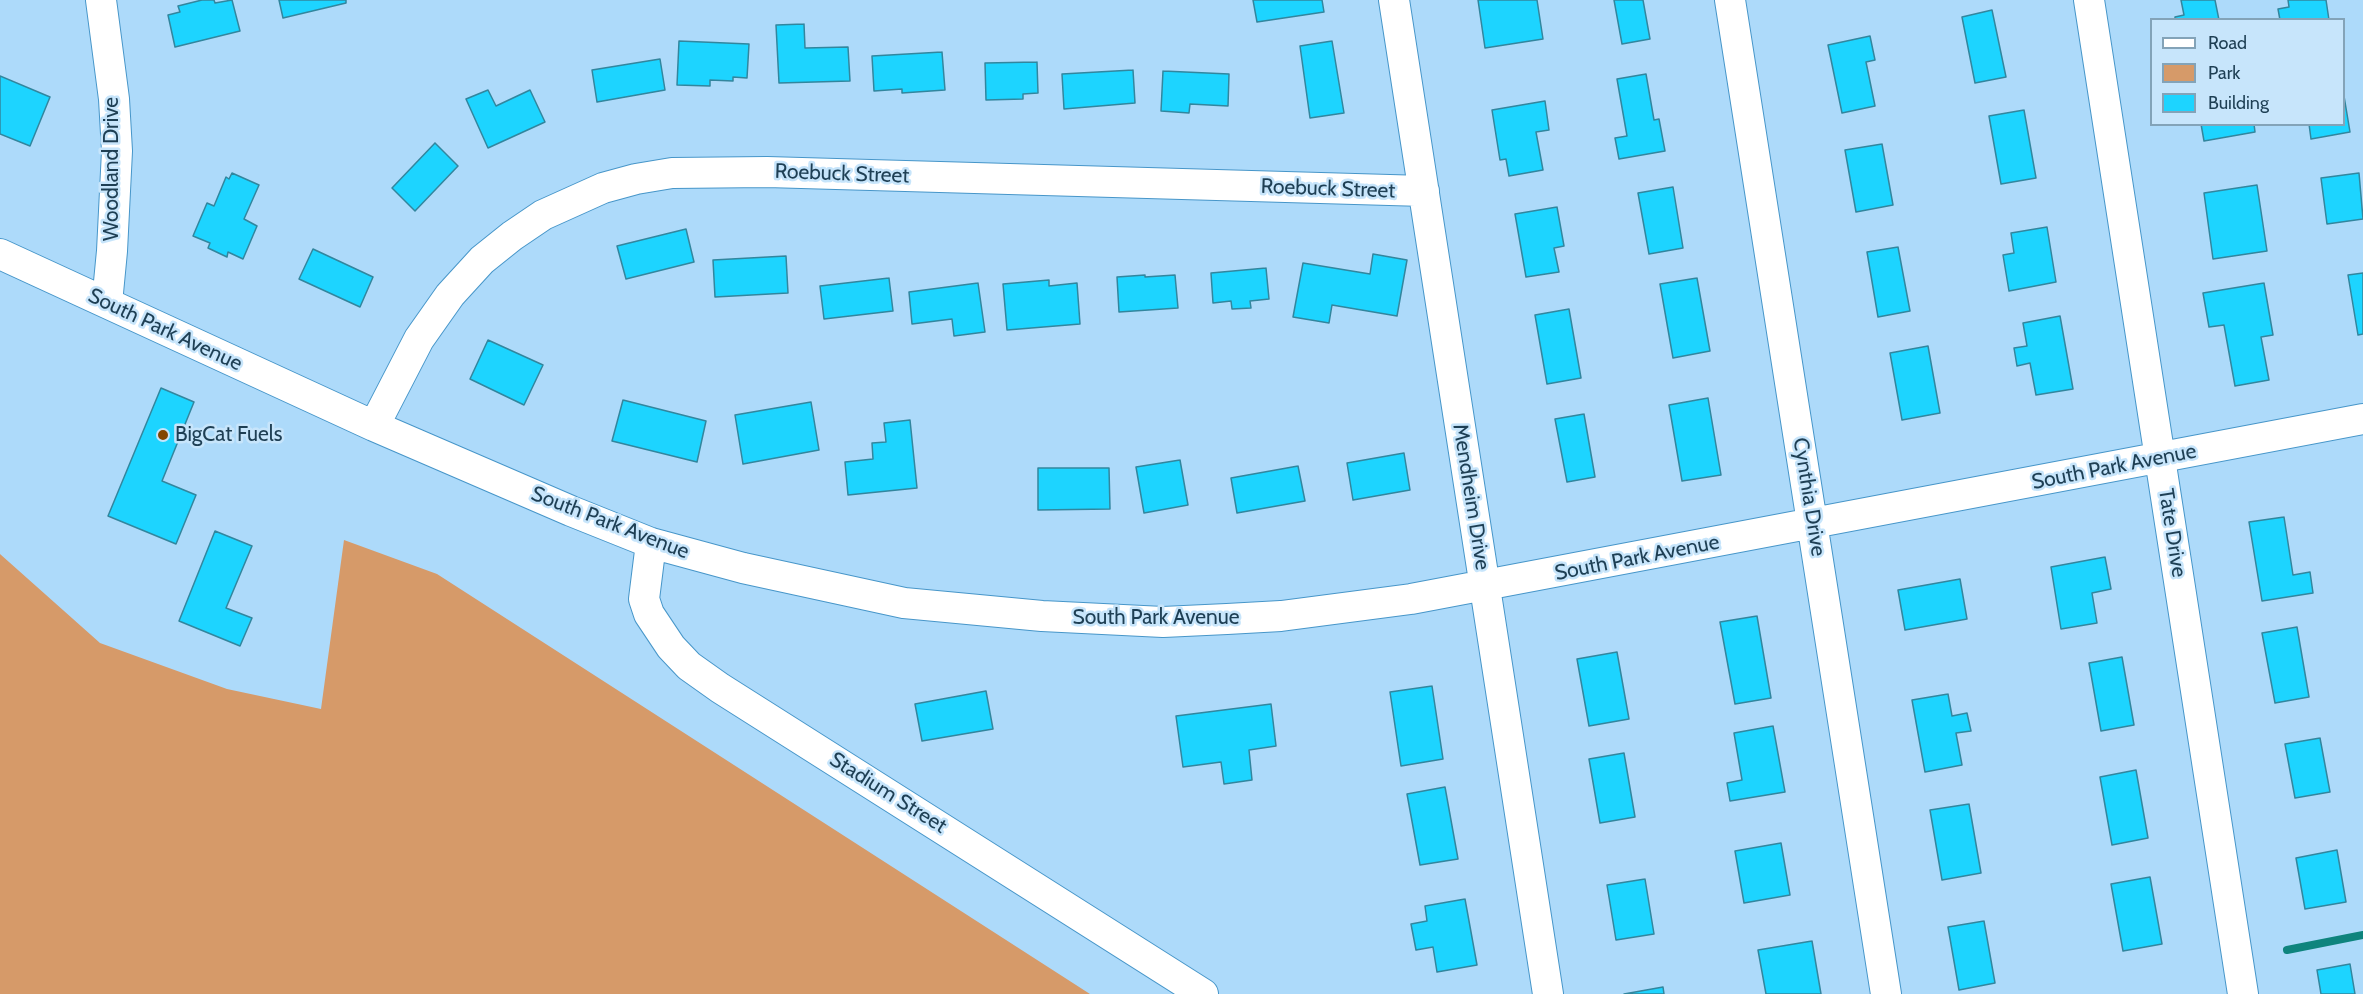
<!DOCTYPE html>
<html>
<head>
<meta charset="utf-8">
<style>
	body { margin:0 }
	#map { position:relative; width:2363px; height:994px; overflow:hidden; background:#addafa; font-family:Cabin,sans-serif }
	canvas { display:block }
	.legend { position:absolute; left:2150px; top:18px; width:195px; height:108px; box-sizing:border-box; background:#c7e5fb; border:2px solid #83a3b8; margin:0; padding:8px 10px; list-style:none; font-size:18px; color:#1e3f54 }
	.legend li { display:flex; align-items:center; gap:12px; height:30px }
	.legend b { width:30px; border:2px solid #83a3b8 }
</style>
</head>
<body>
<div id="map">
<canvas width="2363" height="994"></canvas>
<ul class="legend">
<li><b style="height:8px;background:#fff"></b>Road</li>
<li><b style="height:16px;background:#d69a69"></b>Park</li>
<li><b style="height:16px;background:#1dd4ff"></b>Building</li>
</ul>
</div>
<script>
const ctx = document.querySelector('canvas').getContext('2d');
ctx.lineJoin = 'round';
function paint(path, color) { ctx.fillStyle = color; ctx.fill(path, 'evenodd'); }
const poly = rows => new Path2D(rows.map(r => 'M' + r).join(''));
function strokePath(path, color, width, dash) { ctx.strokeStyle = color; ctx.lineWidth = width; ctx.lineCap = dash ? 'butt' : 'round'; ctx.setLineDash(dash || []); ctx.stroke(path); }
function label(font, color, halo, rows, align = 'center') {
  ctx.font = font + ' Cabin,sans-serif'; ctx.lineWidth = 5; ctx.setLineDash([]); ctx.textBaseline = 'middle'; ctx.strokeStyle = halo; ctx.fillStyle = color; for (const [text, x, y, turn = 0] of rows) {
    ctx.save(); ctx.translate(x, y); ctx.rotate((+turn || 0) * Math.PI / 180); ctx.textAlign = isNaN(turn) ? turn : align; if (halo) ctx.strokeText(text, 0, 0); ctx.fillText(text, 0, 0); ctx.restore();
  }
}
const green = poly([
	[344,540,437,574,1090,994,0,994,0,554,100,643,227,689,321,709]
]);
const stream = poly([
	[2287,950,2363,935]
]);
const building = poly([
	[202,0,214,0,215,3,232,0,240,31,175,47,168,15,180,12,178,6,202,0],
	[279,0,346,0,346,3,283,18,279,0],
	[1253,0,1322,0,1324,12,1257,22,1253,0],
	[1478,0,1537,0,1543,39,1485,48,1478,0],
	[1614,0,1643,0,1650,39,1622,44,1614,0],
	[2181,0,2215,0,2219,20,2175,20,2175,17,2184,15,2181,0],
	[2288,0,2326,0,2329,20,2280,20,2278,9,2289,7,2288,0],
	[1992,10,2006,77,1975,83,1962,17,1992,10],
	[804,24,805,48,848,47,850,81,779,83,776,25,804,24],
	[1870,36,1875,60,1866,62,1875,106,1842,113,1828,45,1870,36],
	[679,41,749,44,747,78,733,77,733,81,710,80,710,86,677,85,679,41],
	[1332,41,1344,113,1310,118,1300,46,1332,41],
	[942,52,945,90,902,93,902,89,874,91,872,56,942,52],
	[660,59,665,90,597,102,592,70,660,59],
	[1037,62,1038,93,1023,94,1023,99,986,100,985,63,1037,62],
	[1133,70,1135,103,1064,109,1062,74,1133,70],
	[1163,71,1229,74,1228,106,1190,104,1189,113,1161,111,1163,71],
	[1646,74,1654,120,1659,119,1665,151,1619,159,1615,138,1627,136,1617,79,1646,74],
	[0,76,50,97,30,146,0,134,0,76],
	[488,90,496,106,530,90,545,122,488,148,466,99,488,90],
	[2344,96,2350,132,2311,139,2309,124,2344,124,2344,96],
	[1545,101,1549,130,1536,132,1543,170,1509,176,1506,159,1500,160,1492,110,1545,101],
	[2024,110,2036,178,2001,184,1989,116,2024,110],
	[2201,124,2254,124,2255,132,2204,141,2201,124],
	[435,143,458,166,415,211,392,188,435,143],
	[1882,144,1893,205,1856,212,1845,150,1882,144],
	[232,173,259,185,244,219,257,226,243,259,228,252,227,257,208,248,210,243,193,236,207,203,214,206,226,177,229,179,232,173],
	[2359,173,2363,219,2327,224,2321,178,2359,173],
	[2257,185,2267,251,2213,259,2204,193,2257,185],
	[1673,187,1683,248,1649,254,1638,193,1673,187],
	[1557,207,1564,246,1554,248,1559,272,1526,277,1515,214,1557,207],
	[2047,227,2056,282,2009,291,2003,255,2014,253,2011,233,2047,227],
	[686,229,694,262,626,279,617,246,686,229],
	[1898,247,1910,311,1878,317,1867,252,1898,247],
	[313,249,373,277,360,307,299,279,313,249],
	[1373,254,1407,260,1397,316,1332,305,1329,323,1293,317,1303,263,1370,274,1373,254],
	[786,256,788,293,715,297,713,260,786,256],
	[1266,268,1269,299,1250,301,1251,308,1232,309,1231,301,1213,303,1211,273,1266,268],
	[2363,273,2363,334,2358,335,2348,275,2363,273],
	[1145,275,1145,277,1175,275,1178,308,1119,312,1117,277,1145,275],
	[889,278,893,311,824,319,820,286,889,278],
	[1697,278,1710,351,1673,358,1660,284,1697,278],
	[1049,280,1049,286,1077,283,1080,324,1007,330,1003,284,1049,280],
	[978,283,985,332,954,336,952,319,912,324,909,292,978,283],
	[2264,283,2273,335,2261,337,2269,380,2235,386,2224,325,2209,327,2203,293,2264,283],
	[1569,309,1581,378,1547,384,1535,315,1569,309],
	[2060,316,2073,389,2036,395,2030,363,2017,366,2014,348,2027,346,2023,323,2060,316],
	[488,340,543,365,524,405,470,379,488,340],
	[1928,346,1940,413,1902,420,1890,353,1928,346],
	[161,388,194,402,162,481,196,495,176,544,108,516,161,388],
	[1708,398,1721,475,1682,481,1669,405,1708,398],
	[623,400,706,421,697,462,612,441,623,400],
	[811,402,819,450,743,464,735,415,811,402],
	[1584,414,1595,477,1567,482,1555,419,1584,414],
	[910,420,917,488,848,495,845,462,873,459,872,443,886,442,884,423,910,420],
	[1404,453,1410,490,1353,500,1347,463,1404,453],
	[1180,460,1188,505,1144,513,1136,467,1180,460],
	[1298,466,1305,501,1237,513,1231,478,1298,466],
	[1038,468,1109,468,1110,509,1038,510,1038,468],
	[2284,517,2293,575,2310,572,2313,593,2262,601,2249,522,2284,517],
	[215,531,252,546,226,608,252,618,240,646,179,621,215,531],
	[2105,557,2111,589,2092,593,2097,623,2061,629,2051,567,2105,557],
	[1960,579,1967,619,1905,630,1898,590,1960,579],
	[1757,616,1771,698,1735,704,1720,622,1757,616],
	[2297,627,2309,697,2275,703,2262,633,2297,627],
	[1617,652,1629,719,1589,726,1577,659,1617,652],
	[2122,657,2134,725,2101,731,2089,663,2122,657],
	[1432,686,1443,759,1401,766,1390,692,1432,686],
	[986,691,993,729,922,741,915,704,986,691],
	[1948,694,1952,716,1967,713,1971,731,1956,733,1962,765,1925,772,1912,700,1948,694],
	[1271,704,1276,746,1249,750,1252,780,1224,784,1221,762,1183,767,1176,716,1271,704],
	[1773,726,1785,792,1730,801,1727,783,1742,780,1734,733,1773,726],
	[2320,738,2330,792,2295,798,2285,744,2320,738],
	[1624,753,1635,817,1600,823,1589,759,1624,753],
	[2136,770,2148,838,2112,845,2100,777,2136,770],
	[1445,787,1458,859,1420,865,1407,794,1445,787],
	[1969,804,1981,873,1942,880,1930,810,1969,804],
	[1781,843,1790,895,1744,903,1735,851,1781,843],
	[2337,850,2346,902,2305,909,2296,858,2337,850],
	[2150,877,2162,944,2123,951,2111,884,2150,877],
	[1645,879,1654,934,1616,940,1607,885,1645,879],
	[1465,899,1477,965,1437,972,1433,947,1416,950,1411,924,1427,921,1425,906,1465,899],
	[1984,921,1995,983,1959,990,1948,927,1984,921],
	[1812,941,1821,994,1766,994,1758,950,1812,941],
	[2350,964,2355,994,2321,994,2317,970,2350,964],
	[1663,987,1664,994,1624,994,1663,987]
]);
const minor = poly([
	[101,0,114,99,117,151,112,251,107,303],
	[1394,0,1548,994],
	[1730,0,1886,994],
	[2089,0,2243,994],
	[0,254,374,426,571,511,651,543,743,568,904,603,1042,616,1163,622,1227,619,1281,616,1411,599,2363,419],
	[374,426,419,339,450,295,482,260,512,236,543,215,603,188,636,179,672,173,767,172,1424,191],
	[651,543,644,599,649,614,671,647,689,666,720,688,1203,994]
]);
const markers = [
	[163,435,6,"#834701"]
];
const streetNames = [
	["Woodland Drive",112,169,-90],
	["Roebuck Street",842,174,2],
	["Roebuck Street",1328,189,2],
	["South Park Avenue",165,330,25],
	["South Park Avenue",2114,467,-11],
	["Mendheim Drive",1471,497,81],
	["Cynthia Drive",1809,497,81],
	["South Park Avenue",610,523,21],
	["Tate Drive",2172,533,81],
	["South Park Avenue",1637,558,-11],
	["South Park Avenue",1156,618],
	["Stadium Street",888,793,32]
];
const poiNames = [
	["BigCat Fuels",175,435]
];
paint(green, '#d69a69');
strokePath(stream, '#0e847d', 8);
paint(building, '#1dd4ff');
strokePath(building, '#32869e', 1.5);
strokePath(minor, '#4796c9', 32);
strokePath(minor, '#fff', 30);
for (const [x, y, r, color] of markers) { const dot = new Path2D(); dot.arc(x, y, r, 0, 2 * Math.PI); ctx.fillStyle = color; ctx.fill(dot); strokePath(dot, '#c7e5fb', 2); }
label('21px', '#1e3f54', '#c7e5fb', streetNames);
label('21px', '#1e3f54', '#c7e5fb', poiNames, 'left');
</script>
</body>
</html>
